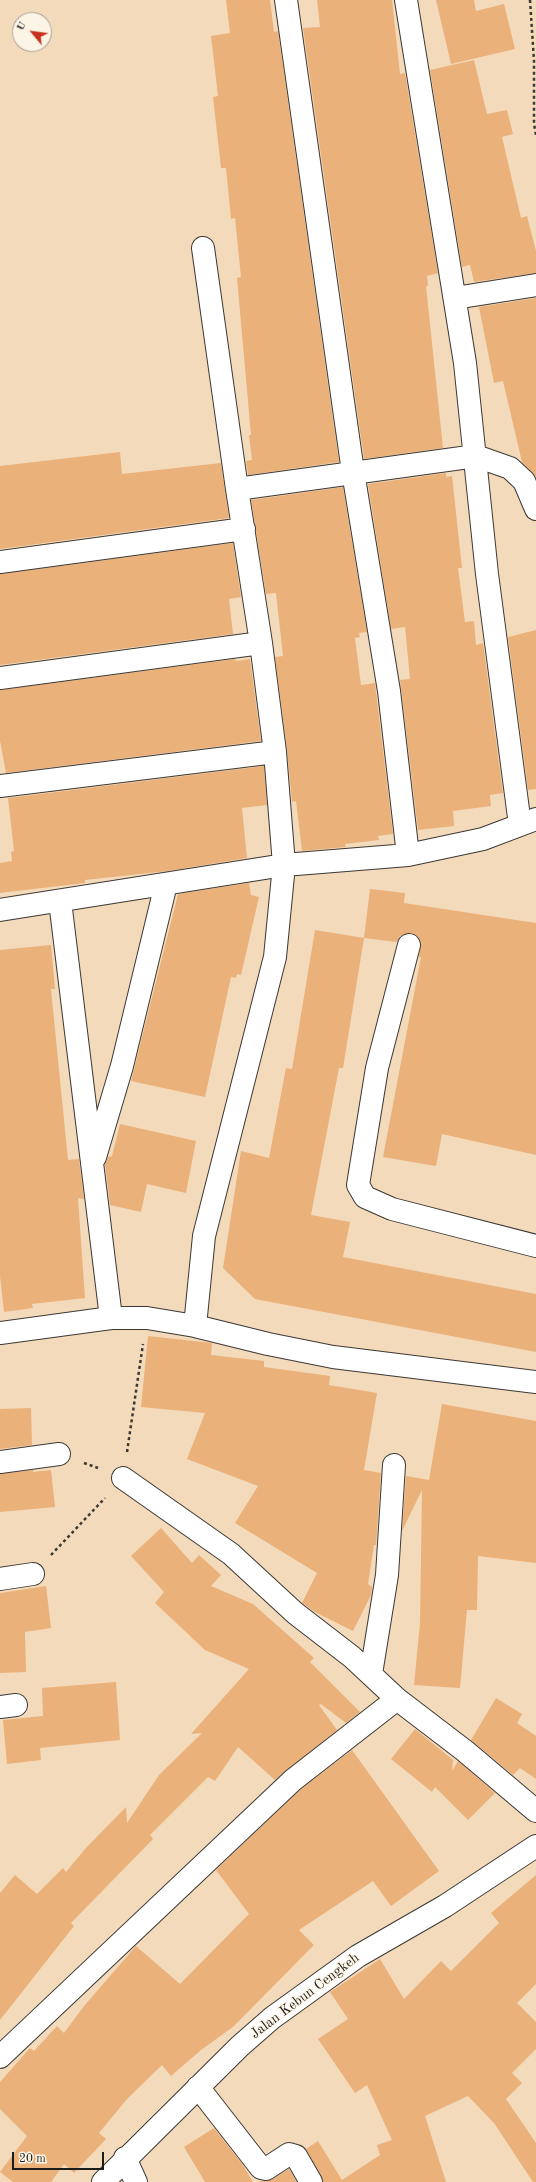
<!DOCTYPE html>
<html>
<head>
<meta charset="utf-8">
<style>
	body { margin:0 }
	#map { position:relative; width:536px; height:2182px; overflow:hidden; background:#f3daba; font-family:"Old Standard TT",serif }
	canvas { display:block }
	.north { position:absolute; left:12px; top:12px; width:40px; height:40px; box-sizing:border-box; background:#fcf5e5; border:1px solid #a29e95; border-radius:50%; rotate:299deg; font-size:11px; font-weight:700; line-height:16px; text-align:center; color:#1c1c1c }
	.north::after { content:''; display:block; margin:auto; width:14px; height:18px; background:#c8321e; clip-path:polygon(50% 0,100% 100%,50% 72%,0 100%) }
	.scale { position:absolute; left:12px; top:2152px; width:92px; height:18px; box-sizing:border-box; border:2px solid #1c1c1c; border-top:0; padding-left:5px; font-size:12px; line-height:14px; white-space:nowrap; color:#1c1c1c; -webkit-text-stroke:3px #fcf5e5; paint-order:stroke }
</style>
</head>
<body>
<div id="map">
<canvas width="536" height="2182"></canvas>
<div class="north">U</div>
<div class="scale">20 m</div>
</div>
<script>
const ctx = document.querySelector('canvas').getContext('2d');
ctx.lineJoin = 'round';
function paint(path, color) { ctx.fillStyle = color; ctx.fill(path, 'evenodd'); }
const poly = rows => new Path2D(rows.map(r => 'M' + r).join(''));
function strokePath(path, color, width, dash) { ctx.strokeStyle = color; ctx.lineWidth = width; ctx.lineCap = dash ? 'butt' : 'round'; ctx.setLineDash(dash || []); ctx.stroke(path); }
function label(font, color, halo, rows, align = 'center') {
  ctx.font = font + ' "Old Standard TT",serif'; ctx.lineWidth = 3; ctx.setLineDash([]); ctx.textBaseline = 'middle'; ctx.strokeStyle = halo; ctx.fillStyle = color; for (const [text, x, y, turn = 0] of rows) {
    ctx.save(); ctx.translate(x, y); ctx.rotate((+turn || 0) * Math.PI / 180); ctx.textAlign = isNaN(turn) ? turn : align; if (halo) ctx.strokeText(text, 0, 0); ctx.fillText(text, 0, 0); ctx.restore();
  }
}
const building = poly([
	[226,0,270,0,274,32,278,31,339,462,248,475,246,461,252,460,249,435,251,435,237,278,241,277,235,218,231,219,226,168,221,168,213,97,218,96,211,36,230,33],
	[317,0,392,0,400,74,405,73,438,273,427,276,428,286,426,286,443,448,364,459,303,28,320,27],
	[436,0,474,0,476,11,504,4,515,49,451,64],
	[474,60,487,114,507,110,513,134,502,137,521,218,527,216,536,251,536,273,474,282,470,265,462,267,430,70],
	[536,298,536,477,522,462,503,381,494,383,479,307],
	[120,452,122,474,221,463,229,518,0,549,0,466],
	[446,473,446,477,452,476,462,568,458,568,465,622,474,621,476,645,483,643,503,793,490,795,491,806,453,811,454,826,418,830,400,680,410,679,405,627,391,629,368,484],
	[343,487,367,632,359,633,360,637,355,638,361,685,375,683,393,834,378,836,379,840,345,844,346,847,302,851,296,801,292,802,287,750,275,657,283,656,276,593,266,594,251,500],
	[233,543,241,597,229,599,233,634,0,665,0,574],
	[536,630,536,789,528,790,508,637],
	[235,659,236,661,250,659,261,741,6,773,0,741,0,690],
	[264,766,267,805,242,808,247,858,168,871,85,880,85,883,0,893,0,863,12,861,11,852,14,851,8,798],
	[249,883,251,895,259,897,241,975,237,974,236,978,231,977,205,1097,131,1081,178,894],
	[370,889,405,893,404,903,536,923,536,1155,442,1134,436,1166,383,1157,421,957,419,957,421,942,417,936,412,933,400,936,397,942,364,938],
	[315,930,364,938,343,1068,339,1068,311,1215,350,1222,343,1257,536,1294,536,1352,255,1299,223,1268,241,1151,269,1158,286,1068,292,1069],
	[51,945,55,989,51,989,68,1160,79,1159,84,1199,78,1198,85,1298,32,1304,33,1308,4,1312,0,1276,0,950],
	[120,1124,196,1141,186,1193,147,1184,141,1212,110,1205,105,1164,108,1157,112,1156],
	[148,1336,212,1343,211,1355,264,1361,264,1367,330,1376,329,1385,377,1393,364,1470,381,1473,376,1545,374,1545,368,1584,372,1587,371,1595,353,1631,315,1612,302,1603,317,1573,235,1523,258,1486,187,1459,205,1413,141,1407],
	[442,1404,536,1421,536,1563,478,1556,477,1610,467,1610,460,1688,414,1685,420,1623,422,1490,402,1531,406,1476,429,1480],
	[31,1408,32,1445,0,1449,0,1409],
	[33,1470,33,1472,51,1470,55,1507,0,1512,0,1474],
	[161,1528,192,1563,199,1555,221,1575,211,1586,253,1604,314,1658,310,1662,360,1712,346,1723,321,1704,319,1705,337,1730,275,1780,238,1747,215,1781,208,1777,150,1835,153,1839,71,1923,74,1926,0,2020,0,1893,15,1875,37,1894,63,1868,66,1872,85,1849,126,1807,127,1823,159,1775,202,1733,191,1734,249,1669,205,1650,155,1603,164,1592,131,1556],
	[46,1586,51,1628,25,1632,26,1672,0,1673,0,1593],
	[116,1682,120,1740,40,1748,41,1760,7,1764,3,1720,43,1716,42,1688],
	[496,1698,522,1714,517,1723,536,1736,536,1779,520,1768,513,1775,471,1740],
	[415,1729,453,1760,452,1771,458,1761,495,1793,468,1820,435,1787,432,1792,391,1759],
	[352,1750,439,1871,391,1906,373,1881,299,1930,314,1945,233,2027,201,2050,171,2076,162,2065,127,2099,99,2133,106,2139,74,2173,64,2164,51,2182,13,2182,0,2172,27,2136,0,2109,0,2082,30,2048,34,2051,57,2026,64,2033,84,2006,136,1946,180,1984,249,1914,216,1870,301,1789],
	[536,1875,536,1984,517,2003,536,2022,536,2049,512,2073,522,2083,506,2099,536,2143,536,2182,533,2182,494,2123,468,2096,425,2116,446,2182,323,2182,306,2149,318,2141,342,2180,380,2155,377,2145,392,2140,367,2085,355,2093,318,2039,348,2019,330,1992,380,1959,404,1999,441,1961,451,1971,499,1923,491,1913],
	[214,2128,242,2164,253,2182,205,2182,184,2147],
	[289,2169,297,2182,258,2182,273,2179]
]);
const path = poly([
	[530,0,534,61,534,124,536,135],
	[127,1452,143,1344],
	[84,1463,98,1468],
	[51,1555,105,1498]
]);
const minor = poly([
	[286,0,353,472,389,691,408,855],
	[406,0,465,363,487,574,520,825],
	[455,298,536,285],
	[237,489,476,456,510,468,524,481,536,509],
	[0,562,244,529],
	[0,678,261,643],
	[0,786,275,752],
	[60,901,111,1318],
	[0,910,284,865,408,855,483,839,536,819],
	[409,945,377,1068,358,1185,365,1197,392,1209,536,1246],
	[95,1157,122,1066,166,884],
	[195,1326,204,1236,275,957,284,865,275,752,261,643,237,489,203,248],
	[0,1333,111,1318,147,1318,195,1326,268,1344,333,1357,536,1382],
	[0,1462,59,1454],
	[123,1478,231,1554,295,1613,352,1657,397,1699,465,1751,536,1811],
	[0,1579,33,1574],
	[371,1674,387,1575,394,1465],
	[0,1707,16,1705],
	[0,2057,293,1780,397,1699],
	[198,2087,261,2168,266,2169,289,2154,296,2156,311,2182],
	[125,2158,136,2182],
	[103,2182,240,2046,272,2018,358,1956,445,1906,536,1846]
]);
const streetNames = [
	["Jalan Kebun Cengkeh",305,1996,-37]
];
paint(building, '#ebb17b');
strokePath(minor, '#3c3834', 24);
strokePath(path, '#3c3834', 2.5, [3, 3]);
strokePath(minor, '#fff', 22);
label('14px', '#1c1c1c', '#fcf5e5', streetNames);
</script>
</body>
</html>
